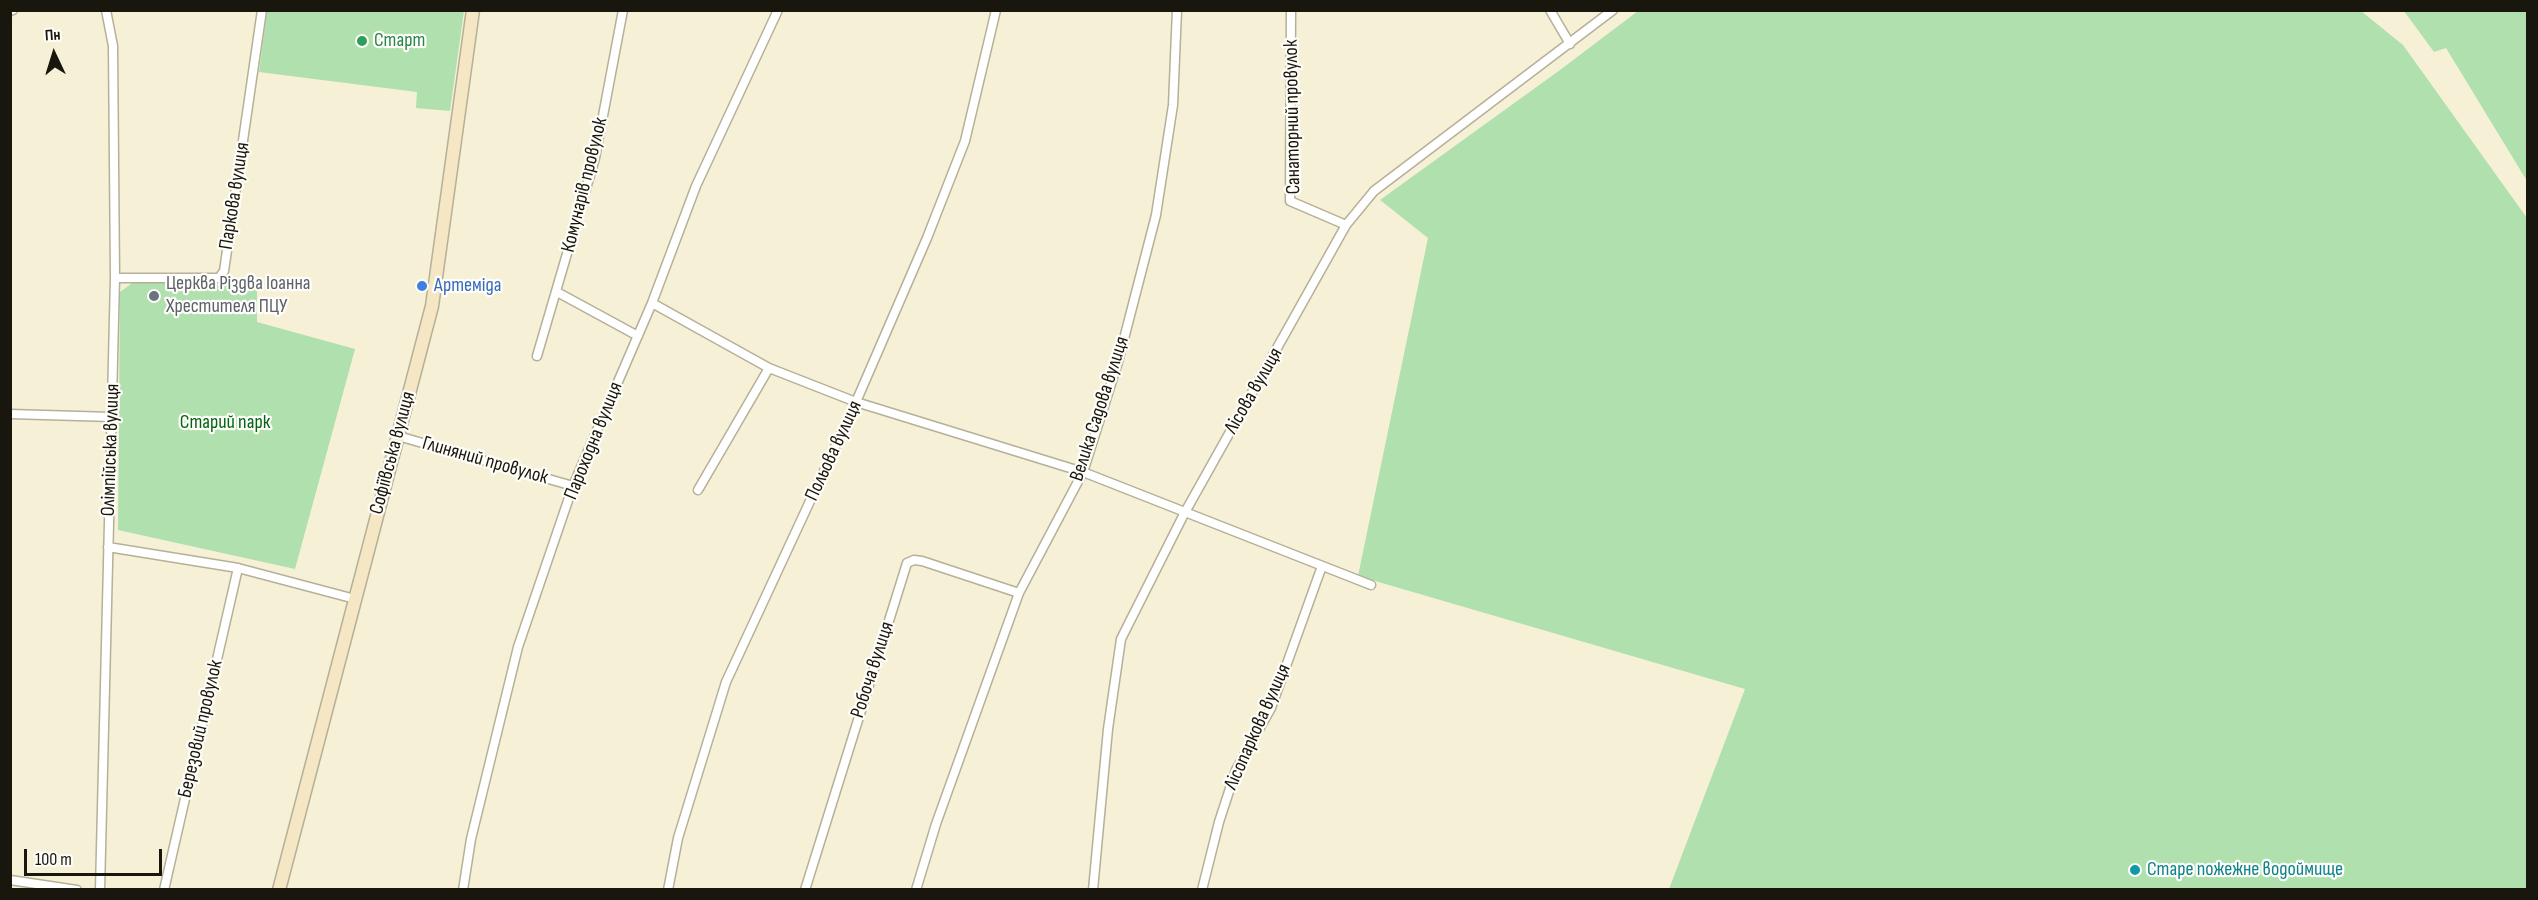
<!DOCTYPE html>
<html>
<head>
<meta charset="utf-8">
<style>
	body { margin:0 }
	#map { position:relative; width:2538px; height:900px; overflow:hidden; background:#f6f0d7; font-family:"Sofia Sans Condensed",sans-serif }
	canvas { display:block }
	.frame { position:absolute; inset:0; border:12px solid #18160d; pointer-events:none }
	.north { position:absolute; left:24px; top:24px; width:60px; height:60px; -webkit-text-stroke:4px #fefdf8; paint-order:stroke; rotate:356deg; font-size:16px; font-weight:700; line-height:24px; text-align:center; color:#18160d }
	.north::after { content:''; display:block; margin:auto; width:21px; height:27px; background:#18160d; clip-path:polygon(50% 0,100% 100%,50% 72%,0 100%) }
	.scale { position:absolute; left:24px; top:849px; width:138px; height:27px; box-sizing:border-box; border:3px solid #18160d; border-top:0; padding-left:8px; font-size:18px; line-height:21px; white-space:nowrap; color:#18160d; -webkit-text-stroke:4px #fefdf8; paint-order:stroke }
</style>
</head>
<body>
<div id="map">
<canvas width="2538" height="900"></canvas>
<div class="frame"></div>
<div class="north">Пн</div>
<div class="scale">100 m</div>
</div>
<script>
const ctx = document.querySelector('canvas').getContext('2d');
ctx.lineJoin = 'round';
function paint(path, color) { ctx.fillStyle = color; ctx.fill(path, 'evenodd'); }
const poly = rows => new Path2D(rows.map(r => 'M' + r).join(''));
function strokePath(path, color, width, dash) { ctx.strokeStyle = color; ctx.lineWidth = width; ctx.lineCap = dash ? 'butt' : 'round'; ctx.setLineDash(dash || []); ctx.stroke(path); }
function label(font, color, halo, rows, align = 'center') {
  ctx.font = font + ' "Sofia Sans Condensed",sans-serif'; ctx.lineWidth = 4.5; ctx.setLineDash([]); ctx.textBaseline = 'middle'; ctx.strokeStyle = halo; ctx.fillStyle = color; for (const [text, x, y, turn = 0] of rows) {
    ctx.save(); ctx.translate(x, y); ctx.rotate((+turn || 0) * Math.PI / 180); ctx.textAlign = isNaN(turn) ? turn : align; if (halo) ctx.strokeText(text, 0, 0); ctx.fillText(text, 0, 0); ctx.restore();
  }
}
const green = poly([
	[267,11,464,11,450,111,416,108,417,92,259,72],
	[1638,11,2361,11,2403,45,2527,218,2527,889,1669,889,1745,689,1358,576,1428,238,1380,200,1560,70],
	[2404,11,2527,11,2527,181,2446,48,2434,52],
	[135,281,257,287,257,322,355,349,295,569,118,530,120,292]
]);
const street = poly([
	[1291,10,1290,201,1346,225],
	[1550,10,1570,44],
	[10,11,13,10],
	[115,278,219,278,224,271,262,10],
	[557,292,638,336],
	[652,303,769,368,856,402,1083,472,1371,585],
	[537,356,595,158,623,10],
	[10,414,112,417],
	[398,436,573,486],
	[698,490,769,368],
	[108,547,238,568,355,599],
	[10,880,77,890],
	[100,890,115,278,113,46,106,10],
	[164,890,238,568],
	[463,890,471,839,518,647,573,486,652,303,696,186,778,10],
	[668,890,678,838,726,682,856,402,927,238,965,141,996,10],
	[805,890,907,563,914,560,922,561,1019,593],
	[916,890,936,824,1019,593,1083,472,1118,362,1156,215,1173,105,1177,10],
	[1093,890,1108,729,1121,639,1184,514,1346,225,1374,191,1613,10],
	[1202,890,1219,822,1236,770,1271,708,1322,566]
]);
const secondary = poly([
	[279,890,432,306,473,10]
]);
const markers = [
	[362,41,6,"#2e9e5b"],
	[422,286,6,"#3f7fe0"],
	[154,296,6,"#6b7280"],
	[2135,870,6,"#0f9aa8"]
];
const leisureNames = [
	["Старт",374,41]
];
const streetNames = [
	["Санаторний провулок",1293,117,-91],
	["Комунарів провулок",585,185,-76],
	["Паркова вулиця",235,196,-81],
	["Лісова вулиця",1254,391,-60],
	["Велика Садова вулиця",1100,409,-72],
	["Пароходна вулиця",594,441,-68],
	["Олімпійська вулиця",111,450,-88],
	["Польова вулиця",834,451,-65],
	["Софіївська вулиця",393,453,-75],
	["Глиняний провулок",485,461,16],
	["Робоча вулиця",873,670,-72],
	["Лісопаркова вулиця",1258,727,-66],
	["Березовий провулок",201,729,-77]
];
const worshipNames = [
	["Церква Різдва Іоанна",166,284],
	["Хрестителя ПЦУ",166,307]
];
const shopNames = [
	["Артеміда",434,286]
];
const parkNames = [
	["Старий парк",225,423]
];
const cultureNames = [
	["Старе пожежне водоймище",2147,870]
];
paint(green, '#afe0ae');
strokePath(street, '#b5b098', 11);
strokePath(secondary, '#b5b098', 15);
strokePath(street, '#fff', 8);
strokePath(secondary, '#f5e6c4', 12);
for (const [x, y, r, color] of markers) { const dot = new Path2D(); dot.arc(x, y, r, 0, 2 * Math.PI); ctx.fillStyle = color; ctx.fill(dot); strokePath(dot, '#fefdf8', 2); }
label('20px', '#27864d', '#fefdf8', leisureNames, 'left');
label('20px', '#18160d', '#fefdf8', streetNames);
label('20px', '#5b616d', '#fefdf8', worshipNames, 'left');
label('20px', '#366cbe', '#fefdf8', shopNames, 'left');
label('20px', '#026514', '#fefdf8', parkNames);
label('20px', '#0d838f', '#fefdf8', cultureNames, 'left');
</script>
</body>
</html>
